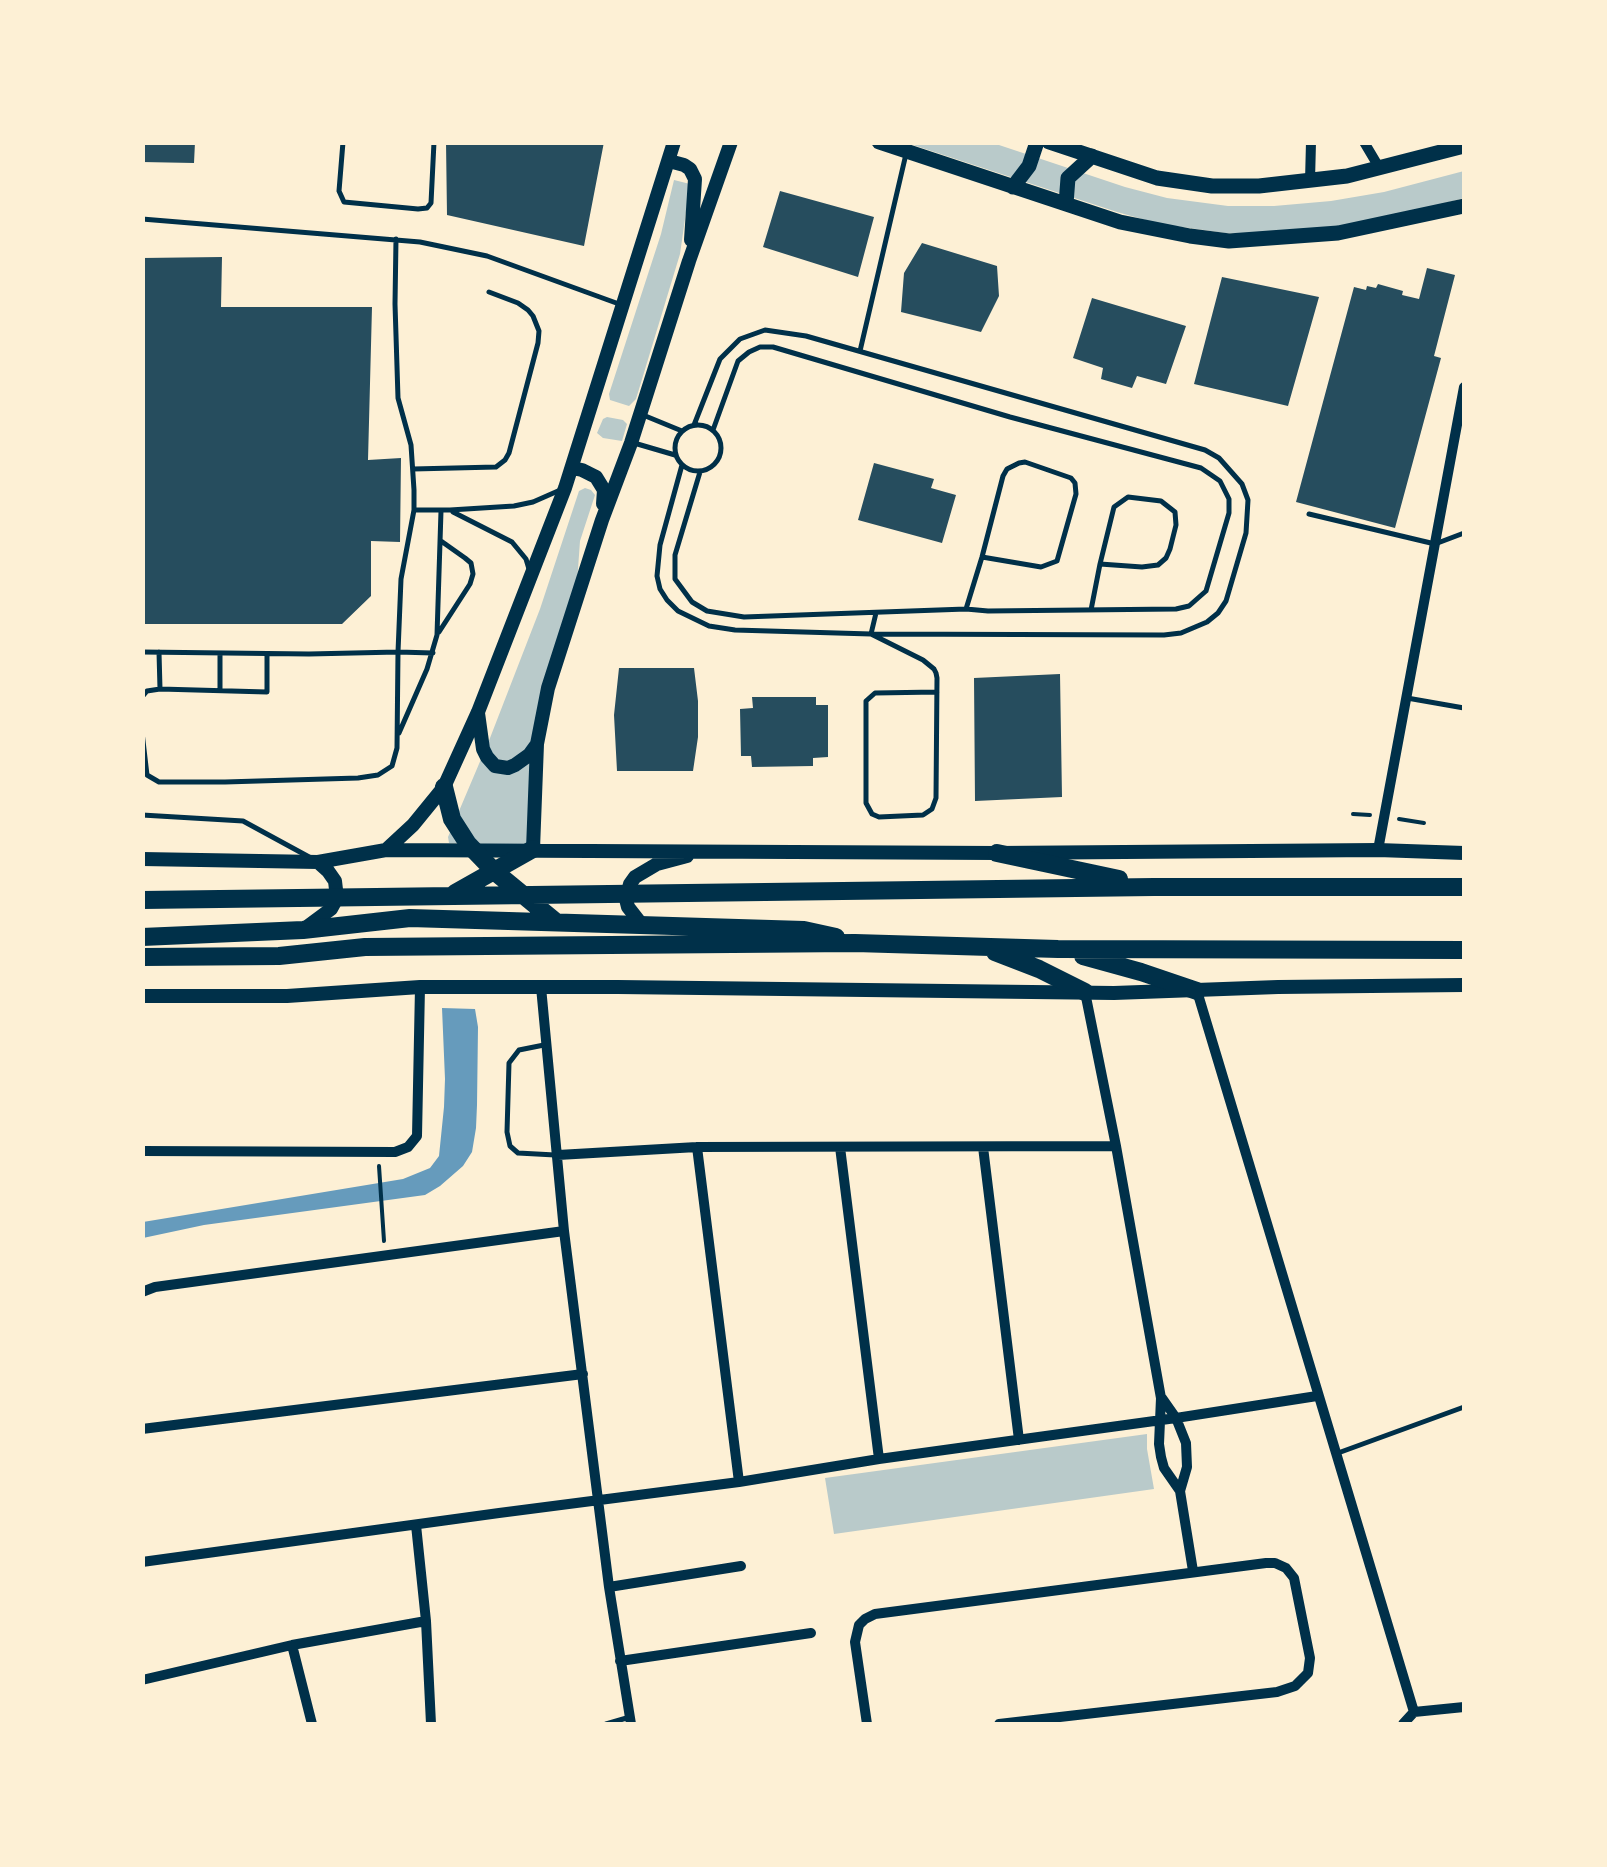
<!DOCTYPE html>
<html>
<head>
<meta charset="utf-8">
<style>
	body { margin:0 }
	#map { position:relative; width:1607px; height:1867px; overflow:hidden; background:#fdf0d5; font-family:"Exo 2",sans-serif }
	canvas { display:block }
	.frame { position:absolute; inset:0; border:145px solid #fdf0d5; pointer-events:none }
</style>
</head>
<body>
<div id="map">
<canvas width="1607" height="1867"></canvas>
<div class="frame"></div>
</div>
<script>
const ctx = document.querySelector('canvas').getContext('2d');
ctx.lineJoin = 'round';
function paint(path, color) { ctx.fillStyle = color; ctx.fill(path, 'evenodd'); }
const poly = rows => new Path2D(rows.map(r => 'M' + r).join(''));
function strokePath(path, color, width, dash) { ctx.strokeStyle = color; ctx.lineWidth = width; ctx.lineCap = dash ? 'butt' : 'round'; ctx.setLineDash(dash || []); ctx.stroke(path); }
const green = poly([
	[907,143,993,143,1125,187,1167,198,1228,206,1274,206,1331,201,1384,192,1464,171,1464,198,1397,216,1337,227,1277,234,1225,233,1160,224,1117,212],
	[674,180,690,184,680,254,636,399,629,406,610,400,609,394,661,234],
	[607,417,623,420,627,424,622,441,603,438,597,433,603,419],
	[585,488,591,490,595,495,580,541,577,583,546,679,528,845,449,843,448,837,490,738,540,609,579,491],
	[1147,1434,1147,1449,1154,1489,834,1534,825,1478]
]);
const water = poly([
	[442,1008,475,1009,478,1027,477,1105,476,1128,472,1152,463,1166,440,1186,425,1195,204,1225,143,1238,143,1222,403,1179,430,1168,439,1156,444,1107,445,1079]
]);
const building = poly([
	[142,142,195,142,194,163,142,162],
	[446,142,604,142,584,246,447,215],
	[780,191,874,217,858,277,763,247],
	[922,243,997,266,999,296,981,332,901,312,904,273],
	[222,257,221,307,372,307,368,460,401,458,400,542,371,541,371,596,342,624,142,624,142,258],
	[1427,268,1455,275,1434,356,1441,358,1395,528,1296,502,1354,287,1366,290,1367,286,1376,288,1378,284,1403,291,1402,295,1419,299],
	[1222,277,1319,297,1288,406,1194,384],
	[1092,298,1186,326,1166,384,1137,376,1132,388,1101,379,1103,368,1073,358],
	[874,463,934,479,931,488,956,495,942,543,858,520],
	[619,668,694,668,698,701,698,737,693,771,617,771,614,715],
	[1060,674,1062,797,975,801,974,678],
	[752,697,816,697,816,705,828,705,828,757,813,758,813,766,752,767,751,756,741,756,740,709,753,708]
]);
const path = poly([
	[1353,814,1370,815],
	[1399,819,1424,823],
	[379,1166,384,1241]
]);
const service = poly([
	[343,142,339,191,344,202,418,209,427,208,431,203,434,142],
	[142,219,420,242,487,256,619,304],
	[860,351,906,154],
	[643,415,682,431],
	'675 448a23 23 0 1 1 46 0a23 23 0 1 1-46 0Z',
	[634,443,675,455],
	[682,465,660,545,657,576,660,589,667,600,678,611,709,626,735,630,871,634,1164,635,1181,633,1207,622,1218,613,1226,601,1246,533,1248,500,1242,484,1219,458,1205,450,806,336,765,330,740,339,720,359,694,425],
	[413,469,496,467,505,460,509,453,538,343,539,331,533,316,528,310,518,303,489,292],
	[700,472,675,555,675,579,692,602,707,611,744,617,966,609,988,611,1176,609,1189,606,1206,591,1229,513,1229,499,1220,481,1201,468,1010,417,773,347,760,347,749,352,738,361,713,430],
	[414,510,450,510,514,506,533,502,558,491],
	[453,512,512,542,526,559,529,569],
	[1309,514,1435,544,1464,533],
	[966,609,982,557,1003,476,1007,469,1019,463,1025,462,1071,478,1075,483,1076,494,1057,561,1041,567,982,557],
	[1091,610,1100,564,1114,507,1128,497,1161,501,1175,512,1176,525,1170,549,1166,558,1158,565,1142,567,1100,564],
	[876,613,871,634,923,660,934,669,936,673,937,678,936,798,932,809,923,815,879,817,872,814,866,803,866,701,875,693,937,692],
	[439,632,470,584,473,574,471,563,465,558,441,541],
	[142,652,309,654,398,652,401,579,414,510,414,490,411,445,398,398,395,304,396,239],
	[159,652,160,689],
	[220,690,220,653],
	[142,697,147,691,160,689,267,692,267,654],
	[1407,698,1464,708],
	[142,732,147,775,159,782,225,782,358,778,378,775,392,766,397,748,398,652,433,653],
	[399,733,427,669,437,635,441,511],
	[142,815,243,821,311,858],
	[544,1045,519,1050,509,1063,507,1132,510,1146,518,1153,555,1155],
	[1338,1453,1464,1407],
	[606,1724,630,1717]
]);
const minor = poly([
	[1364,142,1380,169],
	[1310,181,1311,142],
	[1378,850,1464,387],
	[541,987,564,1231,609,1587,631,1724],
	[1197,991,1414,1712],
	[1085,992,1116,1146,1161,1398,1159,1444,1161,1457,1164,1468,1180,1491],
	[697,1147,739,1482],
	[840,1147,879,1459],
	[983,1147,1019,1440],
	[142,1151,395,1152,408,1147,417,1136,420,987],
	[558,1155,697,1147,1116,1146],
	[142,1292,155,1287,564,1231],
	[1162,1398,1176,1418,1186,1443,1187,1467,1180,1491,1193,1571],
	[142,1429,583,1374],
	[416,1525,426,1621,431,1724],
	[142,1562,499,1513,739,1482,879,1459,1176,1418,1317,1396],
	[609,1587,741,1566],
	[292,1645,312,1724],
	[620,1661,811,1633],
	[142,1680,292,1645,426,1621],
	[1414,1712,1464,1707],
	[867,1724,855,1642,859,1625,865,1619,875,1614,1266,1563,1275,1563,1286,1568,1294,1578,1310,1658,1308,1673,1295,1686,1277,1692,999,1724],
	[1403,1724,1414,1712]
]);
const tertiary = poly([
	[669,161,684,165,690,169,695,179,691,240],
	[572,468,582,470,596,477,604,490,603,504],
	[478,713,483,749,487,757,495,766,508,768,515,765,529,755,537,744],
	[533,849,537,744,548,688,602,520,631,443,689,261,731,142],
	[386,850,413,825,444,787,478,712,565,488,674,142],
	[142,859,318,862,386,850,997,853,1378,850,1464,853],
	[642,925,628,907,626,899,630,884,635,877,657,864,687,856],
	[304,929,331,909,337,898,335,881,328,871,318,862],
	[142,996,287,996,420,987,618,987,1114,993,1278,987,1464,985]
]);
const secondary = poly([
	[879,142,1120,222,1190,236,1229,241,1338,233,1464,206],
	[1049,142,1157,178,1212,186,1259,186,1347,176,1464,146],
	[1013,187,1029,166,1037,142],
	[1066,204,1068,178,1092,156]
]);
const trunk = poly([
	[444,787,452,819,468,844,494,871,556,922],
	[997,853,1119,879],
	[455,893,533,849],
	[142,900,1154,887,1464,887],
	[142,937,303,930,410,918,804,930,836,937],
	[995,952,1039,969,1085,992],
	[1083,956,1141,972,1197,991],
	[142,957,279,956,365,947,855,943,1058,949,1464,950]
]);
paint(green, '#b9caca');
paint(water, '#669bbc');
paint(building, '#264d5e');
strokePath(path, '#003049', 4);
strokePath(service, '#003049', 5);
strokePath(minor, '#003049', 10);
strokePath(tertiary, '#003049', 14);
strokePath(secondary, '#003049', 15);
strokePath(trunk, '#003049', 18);
</script>
</body>
</html>
